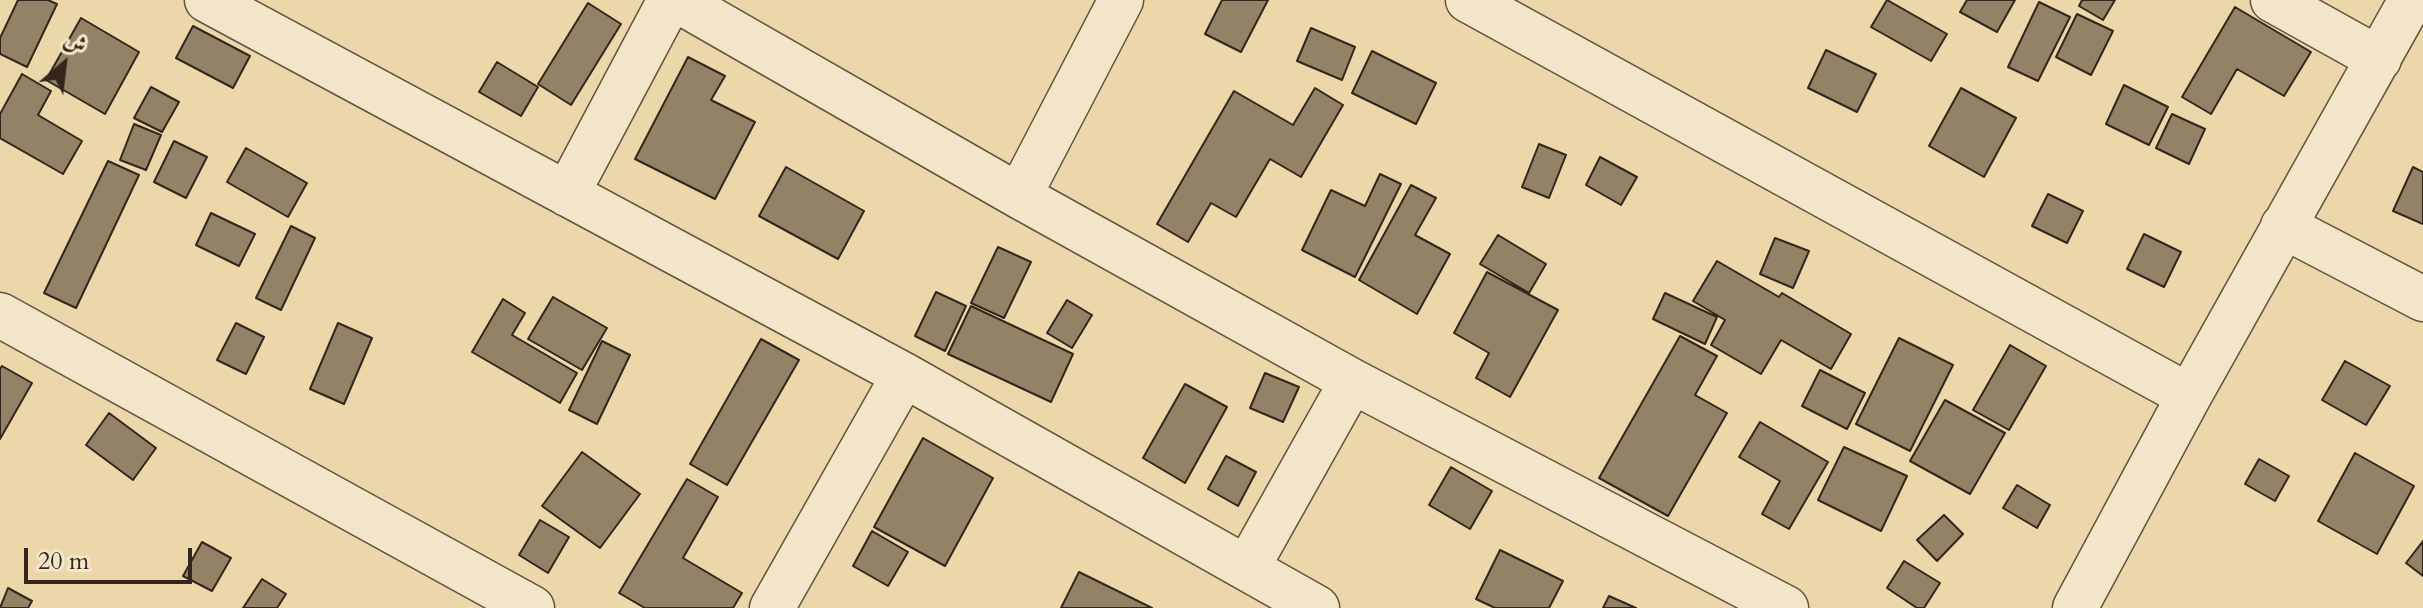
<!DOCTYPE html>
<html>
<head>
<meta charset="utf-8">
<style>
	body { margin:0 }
	#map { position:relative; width:2423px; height:608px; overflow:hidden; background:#ecd7ab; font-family:Cardo,Amiri,serif }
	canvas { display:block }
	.north { position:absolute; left:24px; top:24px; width:80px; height:80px; -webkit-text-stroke:6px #f3e5c8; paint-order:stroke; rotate:28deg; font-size:22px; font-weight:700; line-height:32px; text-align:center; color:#35261b }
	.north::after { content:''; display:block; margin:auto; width:28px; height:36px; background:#35261b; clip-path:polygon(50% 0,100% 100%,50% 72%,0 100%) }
	.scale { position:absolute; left:24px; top:548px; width:168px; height:36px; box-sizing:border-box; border:4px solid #35261b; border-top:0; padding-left:10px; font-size:24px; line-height:28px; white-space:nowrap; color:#35261b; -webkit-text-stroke:6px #f3e5c8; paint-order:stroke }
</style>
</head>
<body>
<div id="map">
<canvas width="2423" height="608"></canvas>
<div class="north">ش</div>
<div class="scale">20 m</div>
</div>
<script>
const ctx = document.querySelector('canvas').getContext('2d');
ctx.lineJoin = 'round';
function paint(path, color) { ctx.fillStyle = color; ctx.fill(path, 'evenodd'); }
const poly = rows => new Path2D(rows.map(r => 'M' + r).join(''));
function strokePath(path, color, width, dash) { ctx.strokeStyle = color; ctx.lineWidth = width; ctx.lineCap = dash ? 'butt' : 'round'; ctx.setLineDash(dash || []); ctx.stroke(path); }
const building = poly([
	[18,0,48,0,57,4,27,67,0,54,0,38,18,0],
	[1222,0,1268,0,1241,52,1205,34,1222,0],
	[1887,0,1947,34,1931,61,1871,27,1887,0],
	[1967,0,2015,0,1997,32,1960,12,1967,0],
	[2082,0,2115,0,2103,20,2079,6,2082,0],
	[2039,2,2070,17,2038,81,2008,67,2039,2],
	[588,3,621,24,571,105,538,84,588,3],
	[2235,7,2311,52,2284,96,2237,69,2211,114,2182,97,2235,7],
	[2077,14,2113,31,2091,75,2056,57,2077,14],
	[81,18,139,52,105,114,46,80,81,18],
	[193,26,250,56,233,88,176,58,193,26],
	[1311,28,1355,47,1342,80,1297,61,1311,28],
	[1826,50,1876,74,1857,112,1808,88,1826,50],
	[1372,51,1436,83,1416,124,1352,93,1372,51],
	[688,57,725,76,711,100,755,122,715,199,635,159,688,57],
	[497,62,538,87,521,116,479,92,497,62],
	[22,74,51,91,38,115,82,141,63,174,0,138,0,114,22,74],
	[2124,85,2168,107,2149,145,2106,124,2124,85],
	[151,87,179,102,162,132,134,118,151,87],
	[1315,88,1343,105,1301,177,1270,159,1236,217,1211,203,1188,242,1157,224,1234,91,1293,125,1315,88],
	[1961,88,2016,118,1984,177,1929,146,1961,88],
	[2172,114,2205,129,2189,164,2156,148,2172,114],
	[134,124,161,135,146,170,120,160,134,124],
	[174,141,207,157,186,198,154,182,174,141],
	[1539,144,1566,155,1549,198,1522,187,1539,144],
	[246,148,307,183,288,217,227,182,246,148],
	[1600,157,1637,177,1621,205,1586,185,1600,157],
	[108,161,139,175,76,308,44,293,108,161],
	[786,167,864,211,838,259,759,216,786,167],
	[2413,167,2423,172,2423,224,2393,211,2413,167],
	[1380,174,1401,184,1355,277,1302,250,1331,190,1365,206,1380,174],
	[1411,185,1436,198,1415,235,1450,254,1417,314,1359,280,1411,185],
	[2048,194,2083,211,2067,243,2032,226,2048,194],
	[211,213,255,234,239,266,196,245,211,213],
	[291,226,315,238,281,310,256,298,291,226],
	[2144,234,2181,252,2164,287,2127,269,2144,234],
	[1498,235,1546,264,1529,293,1480,264,1498,235],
	[1775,238,1809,251,1793,288,1760,274,1775,238],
	[998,247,1031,262,1004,318,971,303,998,247],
	[1717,261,1779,297,1782,293,1851,334,1831,369,1781,340,1761,374,1711,345,1725,320,1693,301,1717,261],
	[1487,272,1558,310,1510,397,1476,378,1489,353,1454,333,1487,272],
	[936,292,966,306,945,351,915,336,936,292],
	[1665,293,1717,317,1705,344,1653,319,1665,293],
	[553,297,607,328,582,370,528,339,553,297],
	[503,299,525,313,512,335,577,373,560,403,472,352,503,299],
	[1067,300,1092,315,1072,348,1047,333,1067,300],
	[971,306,1073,354,1051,402,948,354,971,306],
	[236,323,264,337,246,374,217,360,236,323],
	[338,323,372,338,344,404,310,389,338,323],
	[1680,336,1717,356,1695,395,1727,413,1668,516,1599,478,1680,336],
	[1899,338,1953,365,1910,451,1856,424,1899,338],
	[761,339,799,360,727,485,690,464,761,339],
	[602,341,630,355,597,424,569,410,602,341],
	[2010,345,2046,366,2009,430,1973,410,2010,345],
	[2345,361,2390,386,2366,425,2322,400,2345,361],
	[2,366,32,383,0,439,0,369,2,366],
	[1820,370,1865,393,1847,429,1802,406,1820,370],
	[1265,373,1299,387,1283,422,1250,408,1265,373],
	[1185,384,1227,407,1185,483,1143,458,1185,384],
	[1945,400,2005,433,1970,494,1910,461,1945,400],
	[109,413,156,448,133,480,86,445,109,413],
	[1760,422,1828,462,1789,529,1762,514,1780,481,1739,457,1760,422],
	[923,438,993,478,945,566,874,527,923,438],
	[1844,447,1907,476,1881,531,1818,500,1844,447],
	[582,452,640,494,600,548,542,506,582,452],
	[2355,453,2414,486,2377,554,2318,521,2355,453],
	[1226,456,1256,472,1238,506,1208,489,1226,456],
	[2259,459,2289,476,2275,501,2245,484,2259,459],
	[1451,467,1492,491,1470,529,1429,505,1451,467],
	[687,479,718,497,683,558,742,593,733,608,645,608,619,593,687,479],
	[2017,485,2050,505,2037,528,2003,508,2017,485],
	[1944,515,1963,534,1937,561,1917,540,1944,515],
	[540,520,569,537,548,573,519,555,540,520],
	[872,531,908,552,888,586,853,566,872,531],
	[2423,541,2423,576,2406,563,2423,541],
	[202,542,231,558,212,591,183,576,202,542],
	[1500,550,1563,581,1549,608,1495,608,1476,599,1500,550],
	[1904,561,1940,583,1924,608,1917,608,1887,588,1904,561],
	[1079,572,1152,608,1061,608,1079,572],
	[262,579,286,594,277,608,243,608,262,579],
	[8,588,32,601,28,608,0,608,8,588],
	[1609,596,1636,608,1603,608,1609,596]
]);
const minor = poly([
	[207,0,904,375,1317,608],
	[677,0,1019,196,1352,381,1786,608],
	[1468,0,2189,396],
	[2273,0,2379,59],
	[567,194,670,0],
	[1019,196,1121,0],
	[2283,226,2423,299],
	[0,315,532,608],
	[1247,568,1352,381],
	[772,608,904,375],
	[2075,608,2189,396,2411,0]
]);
paint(building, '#948266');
strokePath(building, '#35261b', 2);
strokePath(minor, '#63523f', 47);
strokePath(minor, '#f3e5c8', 44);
</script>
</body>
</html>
